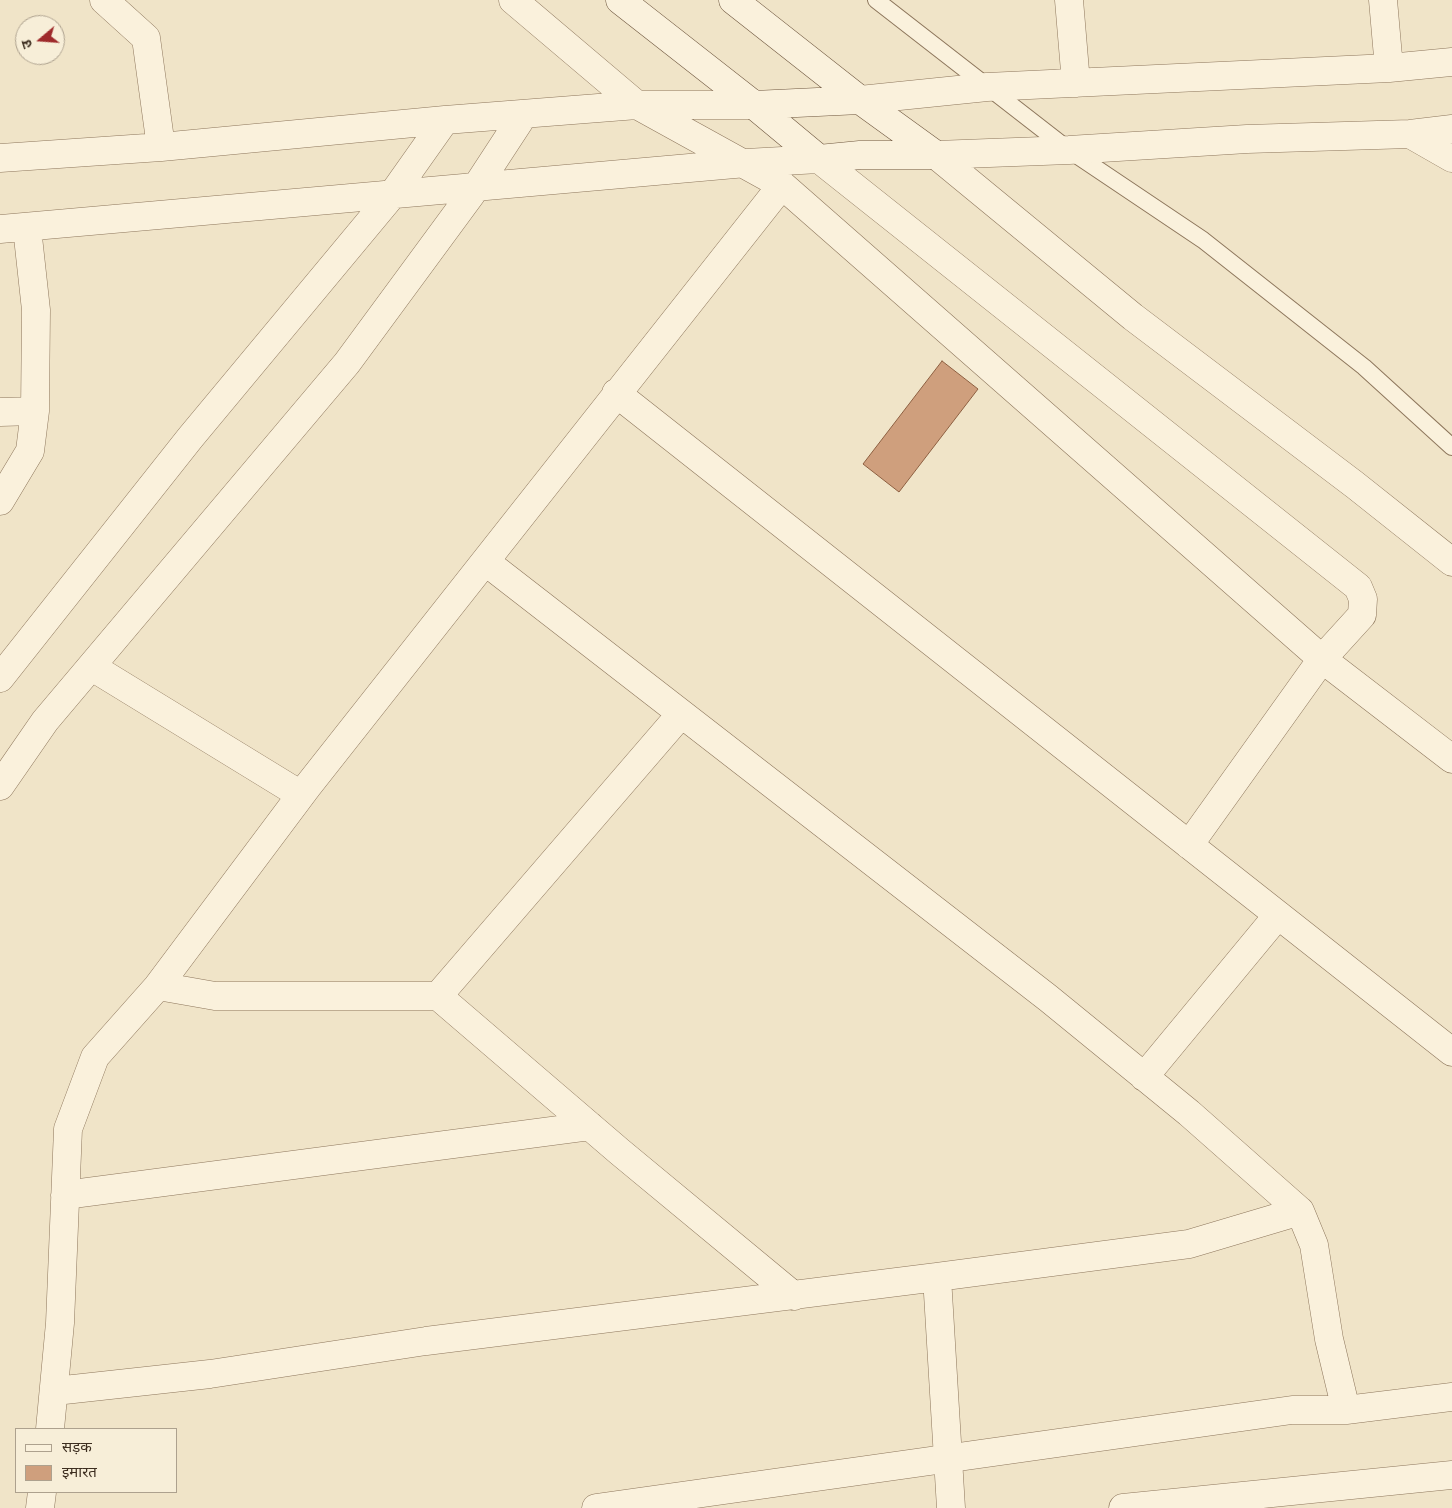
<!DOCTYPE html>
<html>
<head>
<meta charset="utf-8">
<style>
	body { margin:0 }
	#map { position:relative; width:1452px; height:1508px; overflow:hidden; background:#f0e4c8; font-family:Merriweather,"Noto Sans Devanagari",serif }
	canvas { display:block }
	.legend { position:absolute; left:15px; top:1428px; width:162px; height:65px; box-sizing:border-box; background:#f7eed8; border:1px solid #ada18e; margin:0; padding:6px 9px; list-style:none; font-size:15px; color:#3d2e20 }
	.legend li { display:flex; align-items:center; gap:10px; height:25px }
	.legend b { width:25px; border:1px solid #ada18e }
	.north { position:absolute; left:15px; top:15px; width:50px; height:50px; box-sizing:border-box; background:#f7eed8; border:1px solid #ada18e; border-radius:50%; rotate:252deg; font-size:14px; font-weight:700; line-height:20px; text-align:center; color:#3d2e20 }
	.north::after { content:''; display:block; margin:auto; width:18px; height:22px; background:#9e2a2b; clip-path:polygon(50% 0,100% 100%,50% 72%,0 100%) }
</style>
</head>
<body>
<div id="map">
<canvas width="1452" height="1508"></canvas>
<ul class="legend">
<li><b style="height:6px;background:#faf1dc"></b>सड़क</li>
<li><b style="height:14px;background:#cf9f7d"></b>इमारत</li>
</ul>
<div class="north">उ</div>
</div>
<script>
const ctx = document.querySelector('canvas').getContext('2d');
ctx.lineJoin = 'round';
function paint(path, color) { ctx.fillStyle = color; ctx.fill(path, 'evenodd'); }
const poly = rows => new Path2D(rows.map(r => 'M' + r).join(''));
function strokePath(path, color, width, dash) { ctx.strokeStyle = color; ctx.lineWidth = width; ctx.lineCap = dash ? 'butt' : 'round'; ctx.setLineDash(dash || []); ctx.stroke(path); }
const building = poly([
	[942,361,978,389,899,492,863,464,942,361]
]);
const lane = poly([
	[876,0,1069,150,1203,240,1364,367,1452,447]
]);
const street = poly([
	[104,0,146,38,161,147],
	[513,0,637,105,782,185,1322,659,1452,759],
	[1069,0,1076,83],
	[1383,0,1389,68],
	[860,100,987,87,1389,68,1452,62],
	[1410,134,1452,158],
	[936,155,1133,317,1355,485,1452,562],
	[936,155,1069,150,1247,139,1410,134,1452,129],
	[0,158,161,147,445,120],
	[0,229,746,163,819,159,1358,587,1363,599,1362,615,1322,659,1189,845],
	[616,393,1452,1052],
	[0,412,35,411],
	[0,501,30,451,35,411,36,310,27,228],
	[486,562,1048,998,1189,1113,1300,1211,1314,1245,1329,1339,1346,1410],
	[92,667,301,795],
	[0,678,190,438,392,195,445,120,637,105,754,105],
	[681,714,438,996,620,1152,794,1296],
	[0,786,45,721,347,363,475,189,524,114],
	[158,986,215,996,438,996],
	[1144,1077,1278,915],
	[65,1195,590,1126],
	[55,1391,210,1374,426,1341,937,1277],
	[50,1429,60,1323,68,1129,95,1057,158,986,307,787,782,185],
	[40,1508,42,1492],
	[596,1508,1292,1410,1346,1410,1452,1397],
	[951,1508,937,1277,1189,1244,1300,1211],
	[1123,1508,1452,1475]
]);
const secondary = poly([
	[620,0,754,105,819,159,860,155,936,155],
	[733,0,860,100,936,155],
	[754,105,860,100]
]);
paint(building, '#cf9f7d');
strokePath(building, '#8d5f41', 1);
strokePath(lane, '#8d765c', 18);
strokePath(street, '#8d765c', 29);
strokePath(secondary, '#6f573f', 29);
strokePath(lane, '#faf1dc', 16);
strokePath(street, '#faf1dc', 28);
strokePath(secondary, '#faf1dc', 28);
</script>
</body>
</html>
